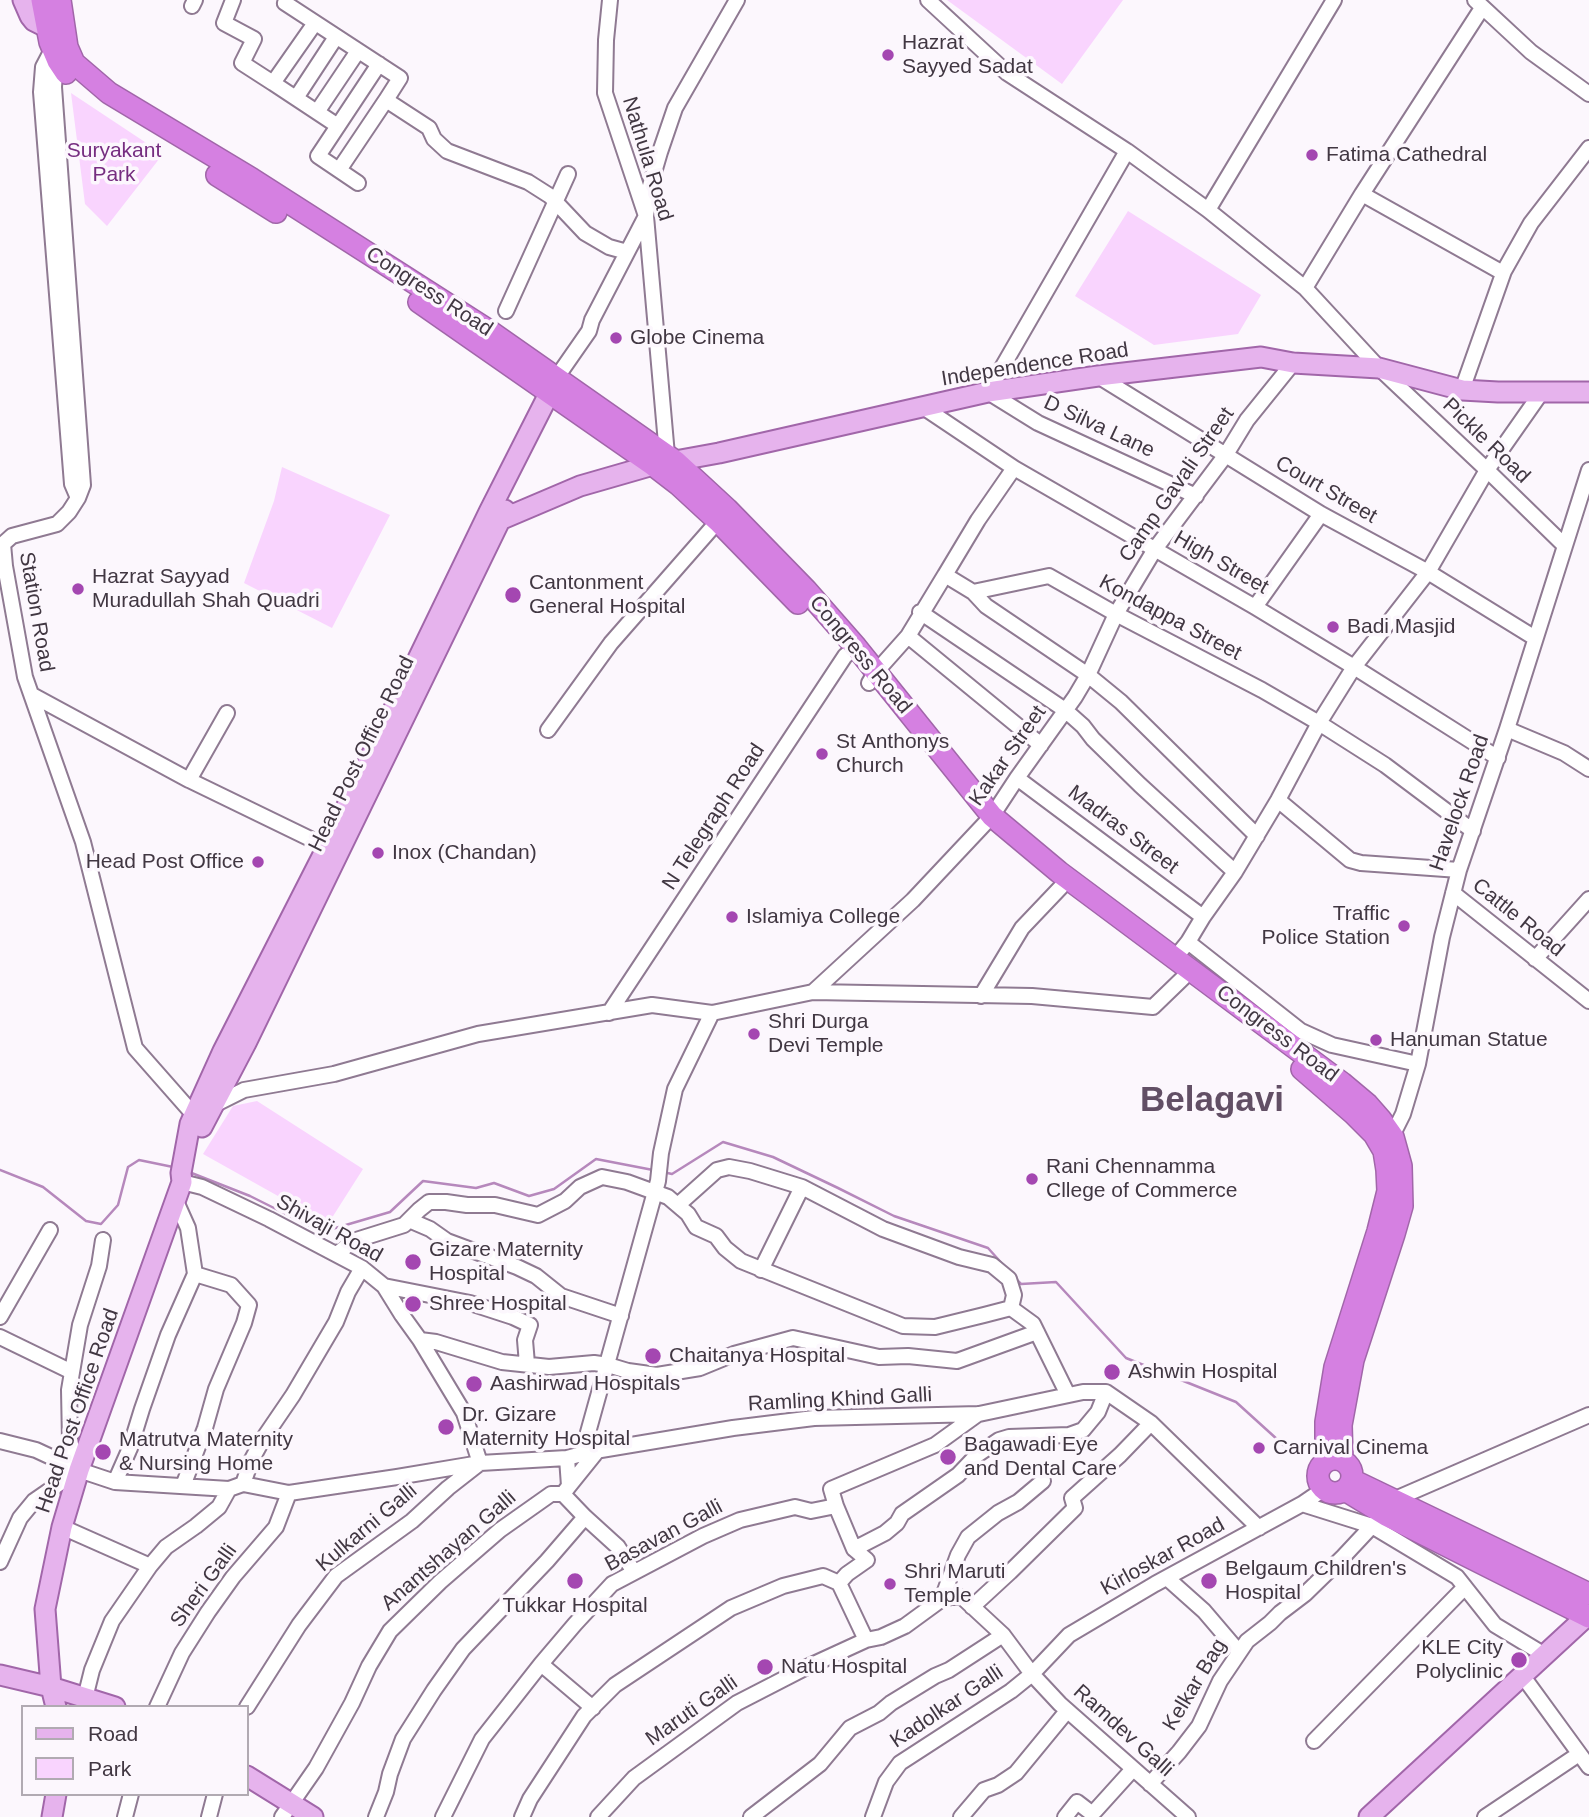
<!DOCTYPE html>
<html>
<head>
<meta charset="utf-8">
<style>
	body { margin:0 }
	#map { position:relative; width:1589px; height:1817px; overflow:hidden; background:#fcf7fd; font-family:Arial,sans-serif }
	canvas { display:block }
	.legend { position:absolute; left:21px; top:1705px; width:228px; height:91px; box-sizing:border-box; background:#fcf7fd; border:2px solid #b1aab2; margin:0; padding:9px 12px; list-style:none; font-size:21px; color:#413742 }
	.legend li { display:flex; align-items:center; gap:14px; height:35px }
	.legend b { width:35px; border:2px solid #b1aab2 }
</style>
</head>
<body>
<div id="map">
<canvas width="1589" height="1817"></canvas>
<ul class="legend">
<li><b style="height:9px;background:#e6b3ed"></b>Road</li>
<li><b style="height:19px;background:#f9d4fe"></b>Park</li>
</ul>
</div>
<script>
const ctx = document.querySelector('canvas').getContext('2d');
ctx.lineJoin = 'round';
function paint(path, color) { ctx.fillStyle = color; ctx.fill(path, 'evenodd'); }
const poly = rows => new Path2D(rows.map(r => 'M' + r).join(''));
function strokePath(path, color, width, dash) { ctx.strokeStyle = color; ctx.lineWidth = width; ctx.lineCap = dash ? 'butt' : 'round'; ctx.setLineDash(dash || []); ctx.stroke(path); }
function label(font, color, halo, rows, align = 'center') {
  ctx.font = font + ' Arial,sans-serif'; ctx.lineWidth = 7; ctx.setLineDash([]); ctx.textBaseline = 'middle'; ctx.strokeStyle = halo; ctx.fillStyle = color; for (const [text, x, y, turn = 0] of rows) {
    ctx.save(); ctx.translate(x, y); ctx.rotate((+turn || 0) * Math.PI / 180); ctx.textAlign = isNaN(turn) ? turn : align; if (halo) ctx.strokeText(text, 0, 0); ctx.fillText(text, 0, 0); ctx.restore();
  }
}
const green = poly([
	[947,0,1123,0,1062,84],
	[71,93,163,154,107,226,85,204],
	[1128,211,1261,295,1238,334,1154,345,1075,296],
	[282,467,390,515,332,628,244,583,274,501],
	[257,1101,363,1169,328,1224,203,1154,233,1106]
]);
const stream = poly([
	[0,1170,43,1187,86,1221,101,1224,118,1205,128,1167,139,1160,173,1167],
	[189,1172,250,1196,322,1232,390,1212,423,1181,476,1188,494,1183,529,1196,554,1189,596,1159,653,1170],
	[663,1172,672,1174,723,1142,773,1157,838,1188,894,1216,988,1248,1006,1268],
	[1015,1278,1021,1284,1056,1282,1126,1358,1236,1402,1289,1450]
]);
const minor = poly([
	[233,0,224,23,254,39,242,63,273,83],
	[286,0,285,3,400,78,386,100],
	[610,0,606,40,605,93,646,216,667,455],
	[928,0,1007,73,1127,151,1208,210,1305,288,1379,368,1487,470,1564,545],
	[1475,0,1531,52,1589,94],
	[192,6,195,0],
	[1482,8,1362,194,1503,273],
	[315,23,273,83,338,126],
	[54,46,43,67,41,92,72,484,78,498],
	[59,59,55,73,54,87,83,485,78,498,69,512,57,524,12,536,3,544,5,566,25,677,83,842,135,1048,194,1115,244,1090,334,1074,478,1034,652,1005,712,1013,813,992,1032,996,1153,1007,1183,978,1190,969],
	[296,98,336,37],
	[317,112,358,51],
	[1127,151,988,392,1038,423,1196,496],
	[339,170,386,100,429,128,434,139,447,151,528,182,550,196,585,233,609,247,627,252],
	[358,183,318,156,379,64],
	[1208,210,1334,0],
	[1305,288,1362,194],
	[506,311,568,174],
	[1098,376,1321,514,1428,572,1535,638],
	[557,377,589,331,592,320,646,216,650,186,660,152,675,108,737,0],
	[1462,390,1504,271,1531,223,1589,148],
	[923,407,1014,468,1255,607,1354,667,1498,758],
	[945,575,978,520,1014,468],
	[973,592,986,606,1088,675,1121,702,1257,836],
	[1255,607,1321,514],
	[920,612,1065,710,1083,726,1093,739,1140,785,1235,872],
	[908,636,1041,745],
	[869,683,875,673,908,636,945,575,973,592,1049,576,1116,614,1262,690,1319,723,1385,765,1473,831],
	[32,695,189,780],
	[227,713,189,780,327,847],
	[1507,729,1564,753,1589,769],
	[548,730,611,643,718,521],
	[1017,778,1203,917],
	[1278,800,1350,860,1361,863,1459,870],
	[1453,893,1589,1001],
	[1188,942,1301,1031,1332,1045,1418,1064],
	[1175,958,1188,942,1203,917,1235,872,1278,800,1319,723,1354,667,1428,572,1487,470,1541,393],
	[1535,959,1589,899],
	[813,992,913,900,992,816,1017,778,1075,697,1088,675,1116,614,1155,549,1225,456,1247,420,1293,363],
	[981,996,1022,928,1061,887],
	[609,1013,845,656,856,647],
	[1389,1142,1403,1114,1418,1064,1442,937,1459,870,1507,729,1589,470],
	[182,1182,202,1187,269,1219,362,1268,384,1286,402,1315,420,1340,464,1413,480,1463,448,1488,412,1521,336,1576,299,1625,247,1707],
	[175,1199,188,1228,195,1274],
	[409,1220,430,1229,447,1241,517,1267,536,1276,561,1296,621,1316],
	[337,1254,353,1241,404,1225,419,1210,429,1202,446,1202,467,1205,495,1205,538,1215,565,1201,580,1187,602,1177,627,1182,668,1197,688,1214,696,1227,716,1236,725,1248,741,1261,903,1326,935,1327,984,1315,1011,1308,1014,1295,1009,1279,992,1265,959,1257,883,1229,802,1187,750,1171,729,1167,717,1170,679,1204],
	[761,1270,802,1187],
	[384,1286,470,1303,513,1317,530,1325,525,1340,527,1364],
	[1011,1308,1033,1324,1068,1395],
	[0,1317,50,1230],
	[0,1337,72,1372],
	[420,1340,436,1342,502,1362,549,1367,594,1363,608,1365,628,1371,657,1375,700,1368,734,1354,793,1338,879,1357,908,1356,957,1361,1037,1332],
	[0,1441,36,1450,79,1470,115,1482,229,1489,243,1484,289,1493,397,1477,480,1463,567,1458,589,1452,733,1428,814,1418,979,1414,1083,1392,1106,1392,1151,1423,1259,1528],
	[582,1454,658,1181,661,1153,675,1089,712,1013],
	[567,1458,569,1486,563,1494,585,1517,618,1547,634,1572],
	[79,1470,70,1441,69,1390,80,1325,99,1266,103,1240],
	[115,1482,130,1448,142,1409,168,1335,195,1274,231,1285,249,1305,244,1323,216,1389,205,1428,183,1486],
	[243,1484,251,1461,263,1439,293,1395,336,1322,348,1292,362,1268],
	[569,1486,598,1450],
	[1393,1500,1589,1415],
	[1302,1504,1372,1526,1457,1577,1495,1625,1543,1654],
	[836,1506,831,1489,935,1445,978,1414],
	[62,1527,150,1566],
	[854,1549,885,1533,897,1523,902,1514,958,1475,977,1455,999,1440,1009,1437,1069,1435,1083,1430,1098,1412,1106,1392],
	[0,1562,20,1518,34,1501,79,1470],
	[1167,1578,1204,1611,1239,1652],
	[942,1599,958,1555,968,1537,998,1513,1018,1502,1043,1481],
	[972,1607,1010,1572,1075,1508,1072,1498,1120,1455,1151,1423],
	[541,1664,593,1708],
	[1522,1675,1589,1767],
	[85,1698,92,1670,112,1621,150,1566,166,1547,196,1526,219,1507,229,1489],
	[157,1707,182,1653,208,1612,233,1577,276,1527,289,1493],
	[1314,1741,1465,1587],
	[1150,1784,1179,1752,1199,1726,1220,1681,1247,1641,1270,1623,1280,1613,1305,1594,1343,1557,1372,1526,1386,1515],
	[125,1817,131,1794],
	[209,1817,215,1794],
	[282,1817,316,1768,352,1703,369,1666,390,1631,440,1582,500,1530,551,1494,563,1494],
	[376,1817,386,1792,390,1774,403,1739,434,1690,463,1649,547,1561,585,1517],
	[443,1817,482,1739,541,1664,575,1624,612,1584,703,1536,740,1520,795,1507,811,1511,836,1506,854,1549,867,1560,847,1574,839,1583],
	[522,1817,530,1799,584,1716,615,1685,731,1608,783,1586,823,1576,839,1583,866,1640],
	[598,1817,634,1778,737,1703,805,1668,866,1640,881,1637,905,1626,942,1599,952,1597,962,1597,1003,1635,1032,1674,1060,1704,1188,1817],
	[751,1817,820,1764,850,1728,879,1713,891,1703,935,1676,949,1670,1003,1635],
	[873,1817,886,1782,900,1763,1011,1691,1032,1674,1069,1635,1155,1584,1302,1504,1324,1489],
	[961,1817,984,1790,998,1785,1016,1773,1067,1711],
	[1065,1817,1077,1802,1090,1812,1095,1811,1133,1769],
	[1485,1817,1579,1754]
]);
const major = poly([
	[23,0,30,16,34,21,46,27,60,24],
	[500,520,580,486,653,465,719,453,988,392,1098,376,1261,357,1293,363,1379,368,1462,390,1498,392,1589,392],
	[202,1127,246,1043,505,510],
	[0,1675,51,1687,115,1707],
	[56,1707,51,1687,45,1609,62,1527,79,1470,182,1182,181,1173,190,1124,223,1051,327,847,489,512,557,378],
	[247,1776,313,1817],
	[52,1817,56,1794],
	[1369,1817,1589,1614]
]);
const highway = poly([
	[42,0,50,42,58,61,66,73],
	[60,0,67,47,74,63,109,93,252,179,488,330,675,461,727,509,806,590,856,647,992,816,1059,872,1342,1083,1367,1104,1381,1120,1393,1137,1401,1166,1402,1206,1394,1234,1353,1360,1341,1425,1342,1459],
	[217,175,276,212],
	[419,302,653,465,679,485,718,521,798,603],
	[1302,1069,1354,1114,1374,1134,1384,1151,1387,1170,1388,1191,1378,1231,1335,1367,1326,1422,1326,1461],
	'1318 1476a17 17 0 1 1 34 0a17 17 0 1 1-34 0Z',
	[1352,1480,1589,1594],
	[1345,1490,1386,1515,1589,1617]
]);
const markers = [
	[888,55,7,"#a447b1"],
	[1312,155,7,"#a447b1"],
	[616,338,7,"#a447b1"],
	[78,589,7,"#a447b1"],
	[513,595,9,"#a447b1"],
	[1333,627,7,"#a447b1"],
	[822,754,7,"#a447b1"],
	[378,853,7,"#a447b1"],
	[258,862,7,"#a447b1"],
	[732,917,7,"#a447b1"],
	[1404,926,7,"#a447b1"],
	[754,1034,7,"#a447b1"],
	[1376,1040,7,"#a447b1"],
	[1032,1179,7,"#a447b1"],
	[413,1262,9,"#a447b1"],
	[413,1304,9,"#a447b1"],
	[653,1356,9,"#a447b1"],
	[1112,1372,9,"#a447b1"],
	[474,1384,9,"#a447b1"],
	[446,1427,9,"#a447b1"],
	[1259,1448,7,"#a447b1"],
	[103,1452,9,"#a447b1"],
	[948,1457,9,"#a447b1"],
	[575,1581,9,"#a447b1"],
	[1209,1581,9,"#a447b1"],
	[890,1584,7,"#a447b1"],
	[1519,1660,9,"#a447b1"],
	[765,1667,9,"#a447b1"]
];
const poiNames = [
	["Hazrat",902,43],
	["Sayyed Sadat",902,67],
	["Fatima Cathedral",1326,155],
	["Globe Cinema",630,338],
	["Hazrat Sayyad",92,577],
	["Muradullah Shah Quadri",92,601],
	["Cantonment",529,583],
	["General Hospital",529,607],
	["Badi Masjid",1347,627],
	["St Anthonys",836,742],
	["Church",836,766],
	["Inox (Chandan)",392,853],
	["Head Post Office",244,862,"right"],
	["Traffic",1390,914,"right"],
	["Police Station",1390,938,"right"],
	["Islamiya College",746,917],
	["Shri Durga",768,1022],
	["Devi Temple",768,1046],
	["Hanuman Statue",1390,1040],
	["Rani Chennamma",1046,1167],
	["Cllege of Commerce",1046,1191],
	["Gizare Maternity",429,1250],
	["Hospital",429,1274],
	["Shree Hospital",429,1304],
	["Chaitanya Hospital",669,1356],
	["Ashwin Hospital",1128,1372],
	["Aashirwad Hospitals",490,1384],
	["Dr. Gizare",462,1415],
	["Maternity Hospital",462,1439],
	["Matrutva Maternity",119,1440],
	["& Nursing Home",119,1464],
	["Bagawadi Eye",964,1445],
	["and Dental Care",964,1469],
	["Carnival Cinema",1273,1448],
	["Belgaum Children's",1225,1569],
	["Hospital",1225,1593],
	["Shri Maruti",904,1572],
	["Temple",904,1596],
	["Tukkar Hospital",575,1606,"center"],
	["KLE City",1503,1648,"right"],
	["Polyclinic",1503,1672,"right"],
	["Natu Hospital",781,1667]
];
const parkNames = [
	["Suryakant",114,151],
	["Park",114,175]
];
const streetNames = [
	["Nathula Road",647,159,73],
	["Congress Road",429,292,33],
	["Independence Road",1035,365,-9],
	["D Silva Lane",1099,427,25],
	["Pickle Road",1486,441,44],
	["Camp Gavali Street",1177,485,-55],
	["Court Street",1326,490,30],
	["High Street",1221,563,30],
	["Station Road",36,612,80],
	["Kondappa Street",1170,618,28],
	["Congress Road",860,655,50],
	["Head Post Office Road",362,754,-64],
	["Kakar Street",1008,756,-55],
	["Havelock Road",1460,803,-71],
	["N Telegraph Road",714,817,-57],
	["Madras Street",1123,830,37],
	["Cattle Road",1518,918,39],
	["Congress Road",1277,1034,37],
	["Shivaji Road",329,1229,29],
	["Ramling Khind Galli",840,1400,-3],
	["Head Post Office Road",78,1411,-71],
	["Kulkarni Galli",367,1528,-40],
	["Basavan Galli",664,1536,-28],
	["Anantshayan Galli",449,1551,-41],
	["Kirloskar Road",1163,1557,-29],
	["Sheri Galli",204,1586,-54],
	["Kelkar Bag",1195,1685,-59],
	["Kadolkar Galli",947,1707,-34],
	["Maruti Galli",692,1711,-35],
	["Ramdev Galli",1123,1731,42]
];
const townNames = [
	["Belagavi",1212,1101]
];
paint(green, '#f9d4fe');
strokePath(stream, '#b688bc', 2.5);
strokePath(minor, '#8f7a92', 18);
strokePath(major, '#a166a9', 23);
strokePath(highway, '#a166a9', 24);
strokePath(minor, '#fff', 14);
strokePath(major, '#e6b3ed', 19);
strokePath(highway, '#d580e1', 21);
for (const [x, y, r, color] of markers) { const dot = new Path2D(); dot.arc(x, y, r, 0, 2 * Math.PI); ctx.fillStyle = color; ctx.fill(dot); strokePath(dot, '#fcf7fd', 2.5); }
label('21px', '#413742', '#fcf7fd', poiNames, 'left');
label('21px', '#762e80', '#fcf7fd', parkNames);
label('21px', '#413742', '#fcf7fd', streetNames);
label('bold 35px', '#624f65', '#fcf7fd', townNames);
</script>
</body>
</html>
